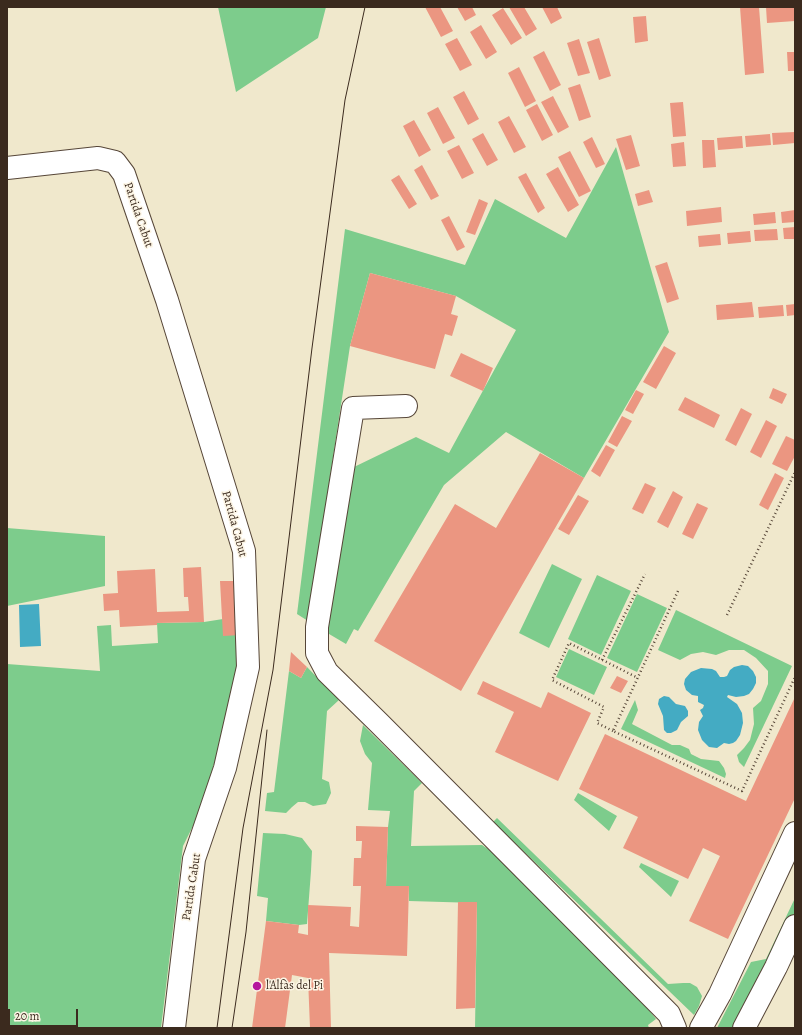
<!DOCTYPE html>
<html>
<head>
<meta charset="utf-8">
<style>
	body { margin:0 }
	#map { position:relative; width:802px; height:1035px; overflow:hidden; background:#f0e8cc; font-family:Alegreya,serif }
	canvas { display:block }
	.frame { position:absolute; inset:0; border:8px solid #3b2a1e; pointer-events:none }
	.scale { position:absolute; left:8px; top:1009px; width:70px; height:18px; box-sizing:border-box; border:2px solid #3b2a1e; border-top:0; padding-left:5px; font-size:12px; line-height:14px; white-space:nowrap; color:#3b2a1e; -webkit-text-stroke:3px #fcf5e5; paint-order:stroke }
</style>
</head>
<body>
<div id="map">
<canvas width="802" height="1035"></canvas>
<div class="frame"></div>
<div class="scale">20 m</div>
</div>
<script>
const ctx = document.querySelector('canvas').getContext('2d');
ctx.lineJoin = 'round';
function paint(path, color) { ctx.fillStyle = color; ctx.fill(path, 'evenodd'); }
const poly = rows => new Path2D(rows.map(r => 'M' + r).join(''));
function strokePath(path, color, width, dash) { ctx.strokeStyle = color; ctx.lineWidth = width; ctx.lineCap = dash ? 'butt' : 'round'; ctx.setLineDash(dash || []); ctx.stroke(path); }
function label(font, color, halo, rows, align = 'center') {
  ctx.font = font + ' Alegreya,serif'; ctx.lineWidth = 3; ctx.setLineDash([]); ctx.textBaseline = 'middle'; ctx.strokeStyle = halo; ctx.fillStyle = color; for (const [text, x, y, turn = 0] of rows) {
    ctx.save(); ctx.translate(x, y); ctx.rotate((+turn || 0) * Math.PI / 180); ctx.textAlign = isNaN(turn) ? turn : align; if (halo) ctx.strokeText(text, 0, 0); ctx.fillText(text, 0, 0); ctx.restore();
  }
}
const green = poly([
	[218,7,326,7,318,38,236,92],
	[616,147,669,332,584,478,506,432,444,485,358,631,354,629,346,644,324,631,354,467,416,437,449,453,516,330,456,296,370,273,350,346,308,621,297,614,345,229,465,265,495,199,566,238],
	[7,528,105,536,105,586,7,606],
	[552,564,582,579,549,648,519,633],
	[597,575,631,591,601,655,568,639],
	[637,594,667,608,637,672,607,658],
	[676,610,792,666,744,767,739,762,737,755,744,748,750,740,754,724,753,708,761,701,768,684,768,671,756,658,744,650,729,650,716,655,703,652,691,654,680,660,658,650],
	[223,619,241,635,241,674,199,814,183,846,161,1028,7,1028,7,664,100,671,97,626,111,625,112,646,158,643,157,623,204,622],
	[569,649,607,667,594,695,556,677],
	[307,667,339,700,327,711,322,779,329,782,331,793,326,804,313,806,305,802,298,802,292,807,286,813,265,811,267,793,274,792,289,671,301,678],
	[635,700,638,710,632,724,672,745,680,745,689,749,691,754,701,759,719,761,724,768,726,774,725,778,621,729],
	[363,725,422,783,414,791,411,846,482,845,491,851,628,983,656,1019,648,1025,649,1028,475,1028,477,903,409,901,409,886,386,886,388,827,390,811,368,810,372,763,365,754,360,741],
	[578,793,617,816,609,831,574,800],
	[497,818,668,984,683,983,690,983,697,987,702,996,699,1006,694,1015,493,822],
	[263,833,285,834,302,838,312,851,311,871,307,924,299,925,266,921,268,898,257,896],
	[641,863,679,881,671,897,639,867],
	[795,898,795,912,739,1028,717,1028,751,962,766,959]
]);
const water = poly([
	[39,604,41,646,20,647,19,605],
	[742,665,748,666,753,671,756,677,756,683,753,689,749,694,744,696,736,697,728,695,727,697,737,704,742,713,743,723,740,735,736,741,733,743,729,744,724,743,717,748,709,747,702,740,698,730,699,722,703,716,700,710,703,708,704,705,698,702,698,696,692,695,686,690,684,684,685,679,691,672,701,668,712,669,716,671,720,677,724,677,727,676,730,670,734,667],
	[664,696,669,697,676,704,685,706,688,711,688,716,681,722,677,730,671,733,667,733,664,730,663,716,658,704,659,699]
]);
const building = poly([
	[425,7,440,7,453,31,441,37],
	[457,7,472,7,476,15,465,21],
	[509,7,524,7,537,29,526,36],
	[542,7,557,7,562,18,551,24],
	[740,7,759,7,764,73,745,75],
	[766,7,795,7,795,21,767,23],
	[503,8,522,38,511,45,492,15],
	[646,16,648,41,635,43,633,17],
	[481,25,497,52,486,59,470,32],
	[457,38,472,65,460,71,445,44],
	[599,38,611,76,599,80,587,42],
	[579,39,590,73,578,76,567,43],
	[544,51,561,85,550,91,533,57],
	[787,52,795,52,795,71,788,71],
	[519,67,536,101,525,107,508,73],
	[580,84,591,117,579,121,568,88],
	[464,91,479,119,468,125,453,97],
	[553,96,569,127,558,133,541,102],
	[683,102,686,136,673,137,670,103],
	[537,104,553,135,542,141,526,110],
	[438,107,455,138,443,144,427,113],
	[509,116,526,147,514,153,498,122],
	[414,120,431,150,419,157,403,126],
	[795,132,795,143,773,145,772,133],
	[483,133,498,160,487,166,472,139],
	[770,134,771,145,746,147,745,136],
	[631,135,640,166,626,170,616,139],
	[742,136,743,148,718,150,717,138],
	[592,137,605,164,596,168,583,142],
	[702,140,714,140,716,167,703,168],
	[684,142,686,166,673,167,671,144],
	[459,145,474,173,462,179,447,151],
	[570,151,591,191,579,197,558,157],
	[422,165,439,196,431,200,414,170],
	[558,167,579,205,568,212,546,174],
	[526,173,545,208,538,213,518,177],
	[399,175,417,204,409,209,391,180],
	[649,190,653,202,638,206,635,194],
	[479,199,488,203,475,235,466,232],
	[721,207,722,222,687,226,686,211],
	[795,210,795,222,782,223,781,212],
	[775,212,776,223,754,225,753,214],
	[449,216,465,247,457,251,441,220],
	[795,227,795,239,784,239,783,228],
	[777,229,778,240,755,241,754,230],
	[750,231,751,242,728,244,727,233],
	[720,234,721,245,699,247,698,236],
	[667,262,679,299,667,303,655,266],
	[370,273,456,296,451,314,458,316,452,336,445,334,435,369,350,346],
	[752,302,754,317,717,320,716,305],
	[795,304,795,315,787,316,786,305],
	[783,305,784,316,759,318,758,307],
	[664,346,676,353,656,389,643,382],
	[461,353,493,368,483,391,450,376],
	[773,388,787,394,782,404,769,398],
	[636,390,644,394,633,414,625,410],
	[685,397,720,415,714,428,678,410],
	[741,408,752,414,736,446,725,440],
	[622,416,632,421,617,447,608,442],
	[766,420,777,426,761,458,750,452],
	[786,436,795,440,795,456,787,471,772,464],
	[606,445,615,450,600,477,591,471],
	[540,453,584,478,461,691,374,641,455,504,496,528],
	[775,473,784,478,768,510,759,505],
	[645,483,656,488,643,514,632,509],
	[673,491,683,497,668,528,657,522],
	[578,495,589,501,569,535,558,529],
	[697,503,708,508,693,539,682,534],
	[201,567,204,622,157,623,157,625,120,627,119,610,104,611,103,594,118,593,117,571,155,569,157,612,189,611,188,597,184,597,183,568],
	[220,581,235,581,241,635,223,636],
	[291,652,307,667,301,678,289,671],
	[617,676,628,681,621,693,610,688],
	[483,681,541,708,548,692,591,713,558,781,495,752,514,712,477,694],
	[795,697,795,798,728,939,689,921,720,856,703,848,688,879,623,848,638,817,579,789,605,734,746,801],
	[356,826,388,827,386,886,409,886,407,956,329,953,331,1028,310,1028,308,978,292,975,285,1028,252,1028,266,921,299,925,298,933,308,935,308,905,351,907,350,926,359,927,361,886,353,886,354,858,361,858,362,841,356,841],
	[458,902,477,902,475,1008,456,1009]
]);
const path = poly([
	[678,591,613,731,742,791,795,677],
	[727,615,795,472],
	[602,660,645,574],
	[613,731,597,723,604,707,552,680,569,643,638,678]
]);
const minor = poly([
	[7,168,98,158,115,162,124,174,167,300,244,551,248,667,225,768,194,859,174,1028],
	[406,406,353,408,317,627,317,653,327,672,379,723,669,1014,675,1028],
	[701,1028,720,994,795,833],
	[744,1028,776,967,795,926]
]);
const tram = poly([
	[217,1028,243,828,273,670,312,348,345,100,365,7],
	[232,1028,246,932,267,730]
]);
const markers = [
	[257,986,5,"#b5179e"]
];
const streetNames = [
	["Partida Cabut",138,215,71],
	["Partida Cabut",234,524,75],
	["Partida Cabut",192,887,-81]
];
const poiNames = [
	["l'Alfàs del Pi",266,986]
];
paint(green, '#7dcc8c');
paint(water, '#44abc3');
paint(building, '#eb9681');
strokePath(minor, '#564638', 24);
strokePath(path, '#564638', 2.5, [1, 3]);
strokePath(minor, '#fff', 22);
strokePath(tram, '#3b2a1e', 1);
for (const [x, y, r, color] of markers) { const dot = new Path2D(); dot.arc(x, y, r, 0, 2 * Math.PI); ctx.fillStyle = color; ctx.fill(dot); strokePath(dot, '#fcf5e5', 1.5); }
label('12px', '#3b2a1e', '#fcf5e5', streetNames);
label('12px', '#3b2a1e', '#fcf5e5', poiNames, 'left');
</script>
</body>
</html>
